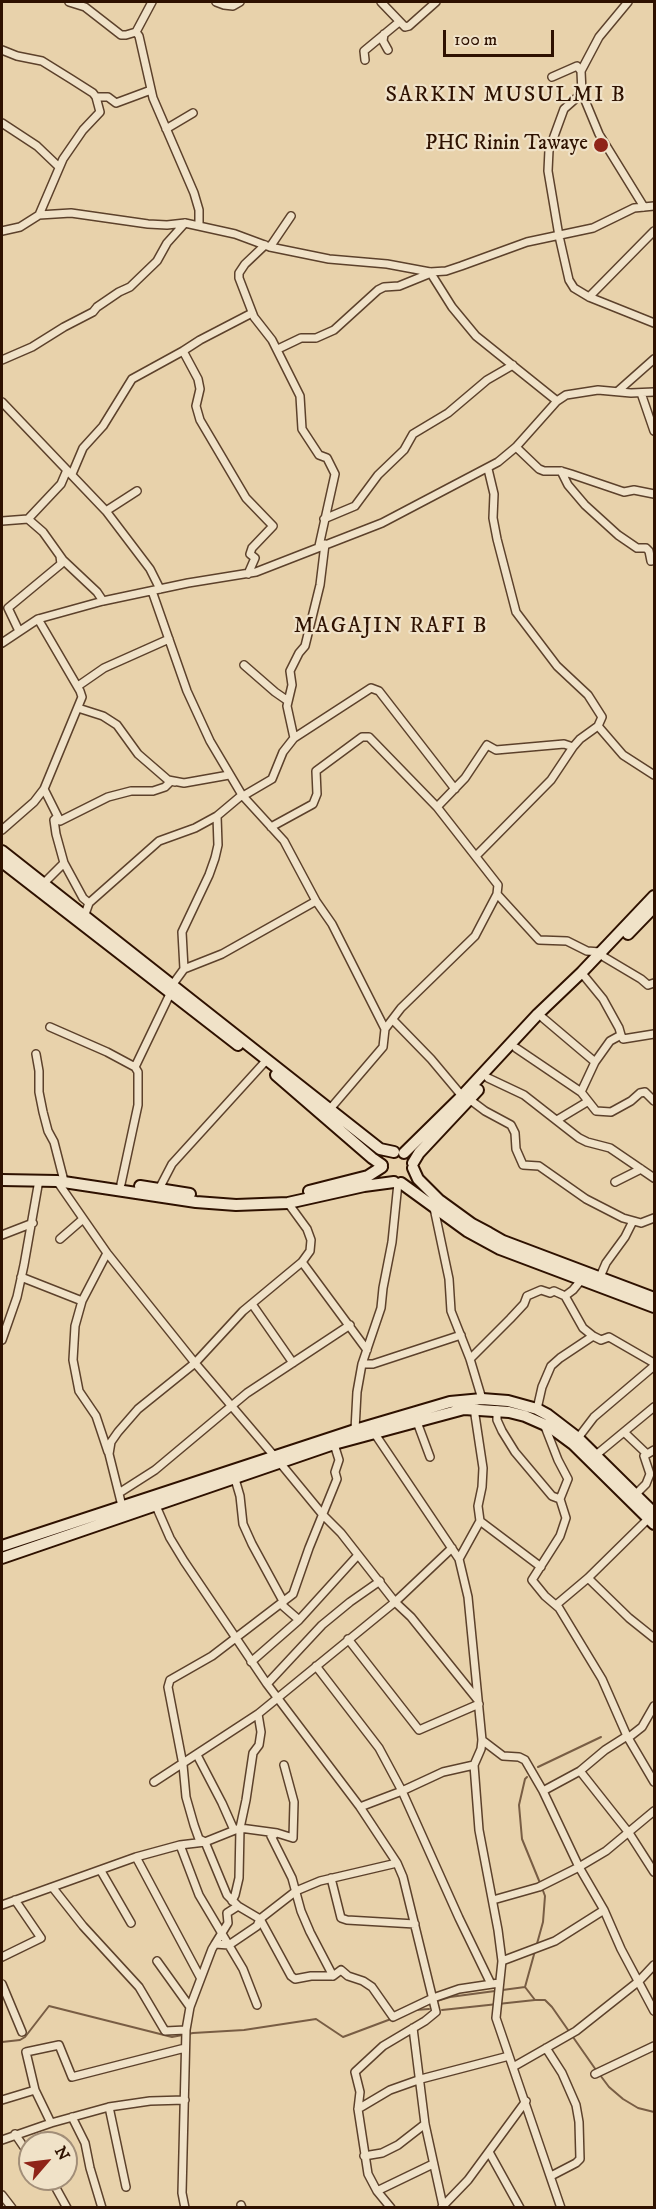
<!DOCTYPE html>
<html>
<head>
<meta charset="utf-8">
<style>
	body { margin:0 }
	#map { position:relative; width:656px; height:2209px; overflow:hidden; background:#e8d2ab; font-family:"IM FELL DW Pica",serif }
	canvas { display:block }
	.frame { position:absolute; inset:0; border:3px solid #2e1100; pointer-events:none }
	.north { position:absolute; left:18px; top:2131px; width:60px; height:60px; box-sizing:border-box; background:#f0e2c8; border:2px solid #a28e78; border-radius:50%; rotate:62deg; font-size:16px; font-weight:700; line-height:24px; text-align:center; color:#2e1100 }
	.north::after { content:''; display:block; margin:auto; width:21px; height:27px; background:#8f2418; clip-path:polygon(50% 0,100% 100%,50% 72%,0 100%) }
	.scale { position:absolute; left:443px; top:30px; width:111px; height:27px; box-sizing:border-box; border:3px solid #2e1100; border-top:0; padding-left:8px; font-size:18px; line-height:21px; white-space:nowrap; color:#2e1100; -webkit-text-stroke:4px #f0e2c8; paint-order:stroke }
</style>
</head>
<body>
<div id="map">
<canvas width="656" height="2209"></canvas>
<div class="frame"></div>
<div class="north">N</div>
<div class="scale">100 m</div>
</div>
<script>
const ctx = document.querySelector('canvas').getContext('2d');
ctx.lineJoin = 'round';
const poly = rows => new Path2D(rows.map(r => 'M' + r).join(''));
function strokePath(path, color, width, dash) { ctx.strokeStyle = color; ctx.lineWidth = width; ctx.lineCap = dash ? 'butt' : 'round'; ctx.setLineDash(dash || []); ctx.stroke(path); }
function label(font, color, halo, rows, align = 'center') {
  ctx.font = font + ' "IM FELL DW Pica",serif'; ctx.lineWidth = 4.5; ctx.setLineDash([]); ctx.textBaseline = 'middle'; ctx.strokeStyle = halo; ctx.fillStyle = color; for (const [text, x, y, turn = 0] of rows) {
    ctx.save(); ctx.translate(x, y); ctx.rotate((+turn || 0) * Math.PI / 180); ctx.textAlign = isNaN(turn) ? turn : align; if (halo) ctx.strokeText(text, 0, 0); ctx.fillText(text, 0, 0); ctx.restore();
  }
}
const stream = poly([
	[538,1767,601,1737],
	[527,1777,525,1779,519,1805,522,1839,540,1883],
	[525,1987,543,1922,545,1896,542,1888],
	[427,2004,450,1997,525,1987,535,2000,545,2000,552,2007,596,2070],
	[415,2010,429,2009],
	[442,2010,535,2000],
	[2,2042,20,2040,25,2037,49,2006,172,2037,193,2033,244,2030,316,2019,343,2037,391,2019],
	[600,2075,609,2087,623,2099,638,2108,654,2112]
]);
const street = poly([
	[69,2,85,7,121,35,126,35,136,32,152,2],
	[216,2,224,5,233,6,240,2],
	[381,2,405,27,409,26,436,2],
	[628,2,599,37,581,71,582,93,564,109,549,150,548,171,559,236,569,280,574,288,589,297,654,323],
	[136,32,139,36,153,98,194,193,199,210,199,225],
	[384,34,383,41,388,50],
	[2,50,17,56,42,61,71,79,93,93,96,97,100,112,83,130,63,159,39,215],
	[365,60,364,51,399,22],
	[552,77,577,66,581,71],
	[582,93,599,134,644,207],
	[96,97,108,97,116,103,151,90],
	[2,123,37,146,59,167],
	[166,129,193,113],
	[2,231,20,227,39,215,71,213,148,224,167,225,185,223,235,234,270,247,329,259,387,264,430,272,446,271,461,266,527,242,593,228,634,208,654,206],
	[265,245,245,264,239,273,239,278,254,317,272,340,300,396,302,429,319,455,327,458,335,474,319,546],
	[270,247,291,216],
	[430,272,452,307,476,336,557,401],
	[589,297,654,231],
	[278,349,301,338,316,338,334,330,378,290,384,287,399,286,431,273],
	[183,351,198,379,200,389,196,406,200,420,246,498,273,526,252,548,250,554,255,558,248,574],
	[2,360,32,347,64,327,93,312,97,307,119,292,130,287,157,261,167,243,185,223],
	[618,391,654,359],
	[641,393,654,431],
	[2,402,106,511,150,569,160,589],
	[516,447,539,469,544,471,561,471,571,474,624,492,634,490,654,494],
	[561,471,568,485,585,505,618,535,637,548,646,548,649,551,651,561],
	[72,474,83,448,103,426,132,379,183,351,200,340,252,313],
	[106,511,137,491],
	[28,519,43,532,63,560,97,592,103,601],
	[324,519,355,506,378,475,404,450,413,434,448,413,487,380,513,365],
	[2,521,28,519,61,484,67,470],
	[152,591,187,691,210,741,242,795,284,841,316,901,332,924,385,1029,383,1047,330,1109],
	[19,631,8,608,61,564,60,556],
	[2,643,38,619,103,601,188,583,256,572,382,523,498,462,516,447,557,401,566,395,598,390,631,393,654,392],
	[244,665,275,692,288,701],
	[78,686,104,668,169,639],
	[78,708,103,716,117,725,138,754,168,780,184,783,229,775],
	[598,726,623,755,654,775],
	[294,738,287,706,292,685,290,671,299,653,305,646,320,585,325,544],
	[44,789,59,819],
	[243,796,272,779,283,752,294,738,371,688,379,691,455,789],
	[437,807,465,778,487,745,496,750,564,744,573,747],
	[271,827,313,804,317,794,316,771,362,737,369,737,437,807,498,885,497,894,475,936,401,1008,385,1029],
	[2,830,34,802,44,789,82,697,80,691,38,619],
	[476,856,551,780,573,747,580,739,598,726,602,717,588,695,557,666,516,612,497,539,493,518,494,494,488,469],
	[44,883,64,863],
	[497,894,539,940,567,941,587,951,600,952],
	[89,903,83,898,64,863,56,834,54,820,57,817,60,821,108,797,131,791,153,791,165,787,171,781,175,782],
	[84,917,89,903,159,841,195,828,217,816],
	[604,957,641,979,648,985,654,983],
	[184,969,222,954,316,901],
	[173,984,184,969,182,932,209,875,215,858,218,845,217,816,242,795],
	[543,1018,595,1062],
	[393,1020,431,1059,462,1096],
	[50,1027,107,1052,135,1067,138,1072,138,1105,121,1184],
	[621,1035,623,1039,654,1034],
	[516,1048,581,1092,596,1111,611,1112,631,1101,640,1093,645,1092,654,1101],
	[36,1054,39,1071,39,1092,43,1112,48,1131,54,1142,63,1177],
	[135,1067,170,994],
	[488,1078,524,1095,579,1138,587,1142,610,1148,654,1178],
	[581,1092,595,1062,610,1041,621,1035,619,1028,603,999,585,977],
	[469,1099,485,1111,511,1125,515,1133,516,1149,523,1165,539,1166,586,1199,623,1218,641,1223,654,1218],
	[557,1120,587,1102],
	[57,1181,107,1253,195,1363,275,1457],
	[615,1182,641,1169],
	[159,1189,172,1164,182,1153,263,1064],
	[434,1208,449,1279,451,1311,470,1359,482,1399],
	[2,1235,33,1223],
	[60,1239,83,1219],
	[107,1253,82,1301,75,1326,73,1360,79,1391,96,1416,108,1452],
	[302,1262,367,1350],
	[21,1277,82,1301],
	[600,1277,606,1263,625,1237,633,1221],
	[565,1296,583,1328,593,1336,601,1340,609,1337,654,1363],
	[252,1304,293,1363],
	[2,1340,17,1297,24,1265,39,1180],
	[470,1359,510,1319,524,1304,527,1296,541,1290,550,1293,554,1291,565,1296,573,1290,582,1279],
	[362,1364,373,1364,461,1335],
	[537,1409,542,1387,551,1366,560,1358,593,1336],
	[497,1410,497,1420,502,1431,515,1452,552,1496,560,1499],
	[417,1422,430,1457],
	[544,1424,558,1460,568,1479,560,1499,566,1518,560,1536,532,1580,545,1596,559,1608,602,1679,627,1736,654,1782],
	[355,1430,357,1392,362,1364,381,1308,383,1288,392,1242,398,1183],
	[625,1433,647,1454],
	[375,1434,459,1559,468,1597,482,1740,481,1749,474,1765,479,1830,498,1930,502,1961,496,2018,561,2208],
	[578,1438,594,1417,654,1366],
	[334,1444,339,1460,335,1472,337,1479,309,1548,293,1594,212,1656,170,1680,168,1687,183,1765,186,1797,194,1825,199,1839,205,1842,227,1895,238,1906,260,1919,291,1976,295,1979,311,1976,333,1976,341,1970,348,1976,363,1981,372,1987,393,2017,433,1998,459,1989,499,1983],
	[596,1455,654,1407],
	[281,1464,323,1515,341,1533,395,1602,411,1617,477,1699],
	[235,1479,240,1496,243,1524,252,1544,283,1601,283,1606,299,1620],
	[119,1493,155,1470,247,1393,350,1325],
	[635,1495,646,1484,650,1474,644,1456,654,1450],
	[122,1506,109,1454,111,1442,118,1432,138,1409,195,1363,243,1311,302,1262,310,1251,311,1240,307,1229,288,1203],
	[156,1506,170,1538,184,1561,267,1684,360,1807,397,1863,403,1877,436,2012,425,2021,383,2046,355,2072,360,2092,358,2109,368,2174,377,2191,391,2208],
	[480,1521,541,1567],
	[459,1559,480,1521,478,1506,482,1487,483,1468,475,1415,477,1408],
	[588,1578,629,1618,654,1638],
	[556,1605,588,1578,649,1518],
	[348,1639,419,1730,479,1704],
	[251,1662,299,1620,358,1555],
	[316,1666,379,1748,402,1791,459,1918,491,1984],
	[267,1684,322,1625,350,1602,380,1581],
	[627,1736,605,1750,580,1771,543,1791,579,1867,604,1910,621,1949,654,2011],
	[628,1738,642,1727,654,1706],
	[482,1740,503,1756,519,1757,525,1760,543,1791],
	[197,1755,222,1803,234,1830],
	[580,1771,629,1833,654,1872],
	[154,1782,258,1714,395,1602,452,1548],
	[360,1807,402,1791,443,1772,474,1765],
	[275,1834,271,1836,292,1878,301,1911,310,1932,333,1976],
	[180,1845,199,1895,243,1969,257,2005],
	[136,1857,200,1977],
	[101,1871,131,1923],
	[331,1878,341,1918,347,1920,415,1924],
	[53,1888,83,1926,139,1987,165,2031,186,2030],
	[493,1900,539,1887,579,1867,606,1851,654,1811],
	[232,1901,235,1895,239,1878,240,1828,246,1800,253,1753,259,1745,261,1732,258,1714],
	[2,1905,136,1857,180,1845,205,1842,240,1828,277,1833,293,1838,294,1802,284,1765],
	[215,1944,228,1923,227,1913,238,1906],
	[2,1957,41,1938,15,1900],
	[157,1961,190,2007],
	[502,1961,555,1941,604,1910],
	[2,1984,22,2032],
	[413,2028,425,2124,443,2206],
	[546,2048,562,2073,576,2105,579,2122,580,2159,576,2163,551,2176],
	[513,2067,576,2031,639,1981,654,1965],
	[595,2074,654,2046],
	[35,2090,26,2052,59,2045,72,2077,185,2048],
	[2,2100,35,2090,51,2123],
	[109,2107,126,2187],
	[358,2109,390,2090,421,2079,509,2056],
	[72,2117,85,2143,90,2168,102,2208],
	[15,2134,30,2156],
	[2,2140,51,2123,109,2107,150,2101,185,2100],
	[489,2152,520,2208],
	[364,2156,382,2153,398,2145,425,2124],
	[51,2179,67,2208],
	[377,2191,433,2164],
	[2,2195,12,2208],
	[241,2205,242,2208],
	[442,2207,468,2180,526,2101],
	[185,2208,182,2193,186,2030,190,2007,212,1949,215,1944,229,1945,257,1926,260,1919,296,1891,320,1881,397,1863]
]);
const secondary = poly([
	[2,851,380,1149,394,1152],
	[2,862,238,1045],
	[628,934,654,907],
	[276,1075,372,1158,382,1165],
	[404,1153,462,1096,538,1014,582,972,654,896],
	[413,1163,419,1153,478,1090],
	[413,1168,418,1179,439,1200,472,1224,489,1233,503,1241,654,1298],
	[2,1180,57,1181,196,1202,236,1205,288,1203,364,1186,394,1182],
	[401,1183,467,1231,500,1249,654,1307],
	[140,1186,190,1194],
	[309,1191,368,1176,382,1167],
	[2,1546,355,1430,450,1402,482,1399,508,1401,537,1409,548,1415,578,1438,654,1513],
	[2,1558,334,1444,464,1409,509,1412,525,1416,550,1427,573,1444,654,1524]
]);
const markers = [
	[601,145,8,"#8f2418"]
];
const poiNames = [
	["PHC Rinin Tawaye",588,145]
];
const neighbourhoodNames = [
	["SARKIN MUSULMI B",506,96],
	["MAGAJIN RAFI B",391,627]
];
strokePath(stream, '#785d44', 2);
strokePath(street, '#5c412b', 10);
strokePath(secondary, '#2e1100', 14);
strokePath(street, '#f0e2c8', 7);
strokePath(secondary, '#f0e2c8', 10);
for (const [x, y, r, color] of markers) { const dot = new Path2D(); dot.arc(x, y, r, 0, 2 * Math.PI); ctx.fillStyle = color; ctx.fill(dot); strokePath(dot, '#f0e2c8', 2); }
label('21px', '#2e1100', '#f0e2c8', poiNames, 'right');
ctx.letterSpacing = '1.5px';
label('22px', '#2e1100', '#f0e2c8', neighbourhoodNames);
ctx.letterSpacing = '0px';
</script>
</body>
</html>
